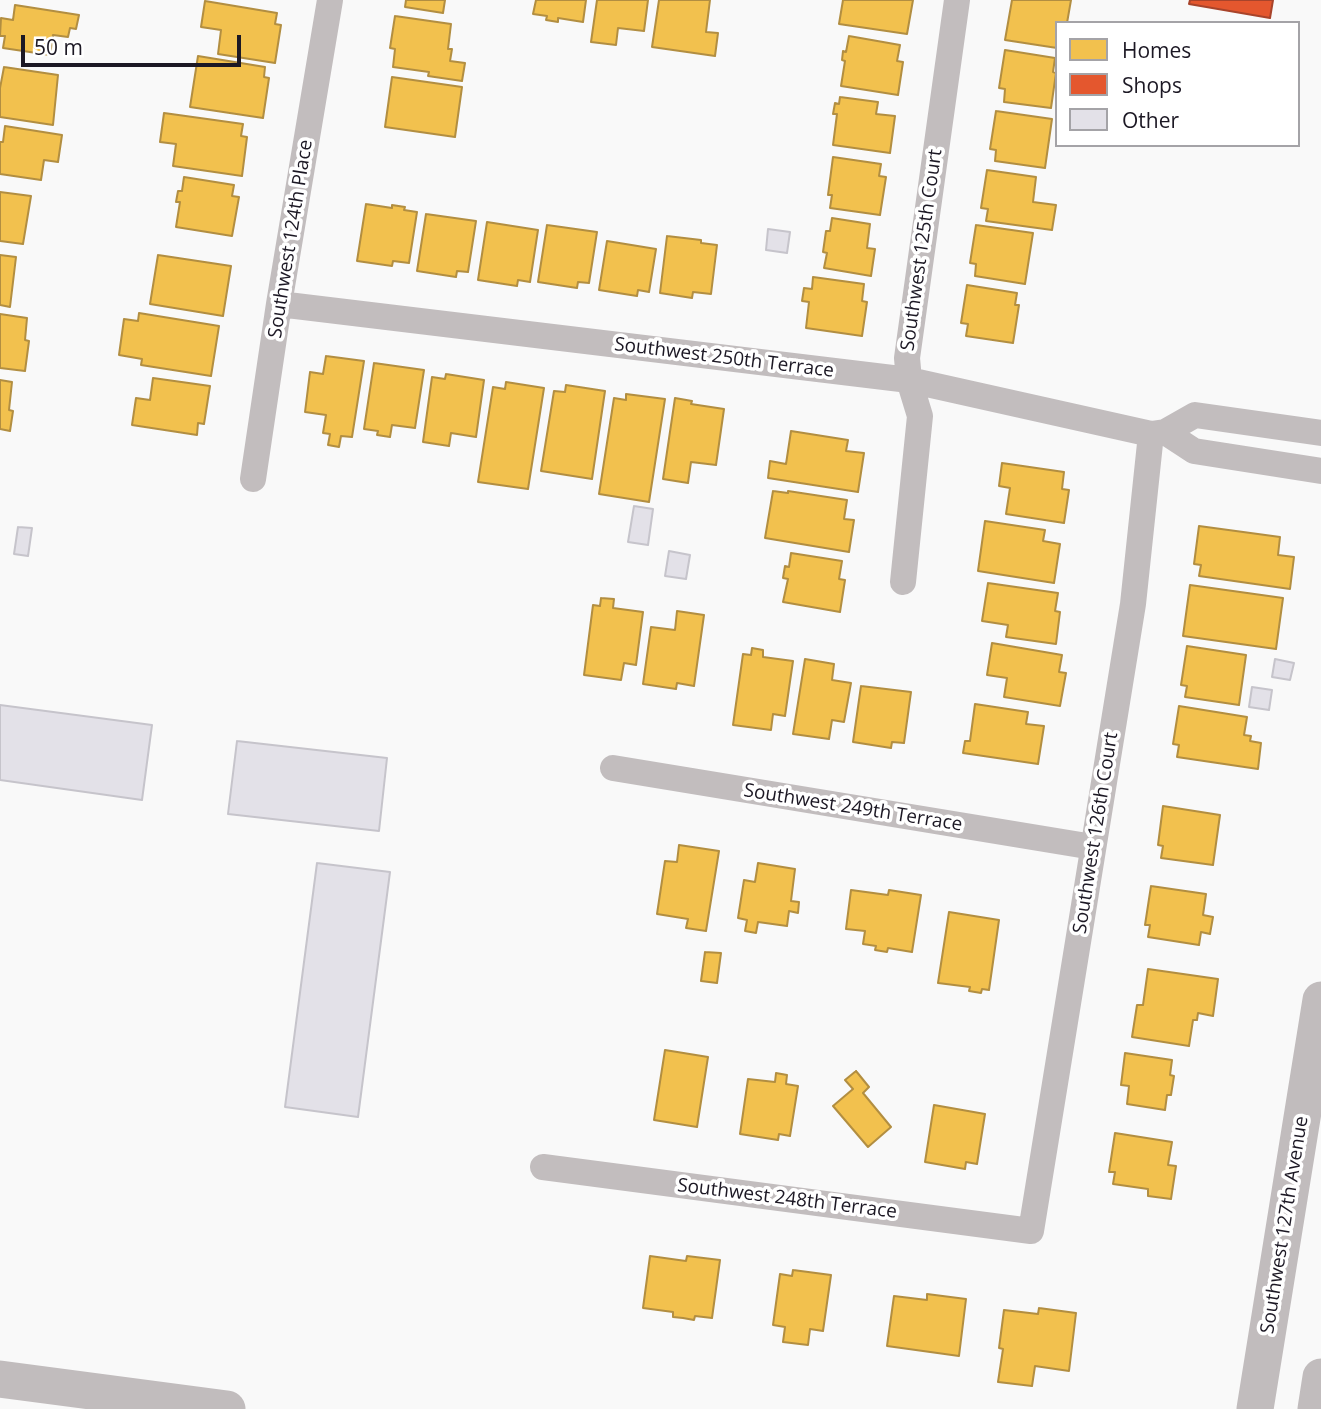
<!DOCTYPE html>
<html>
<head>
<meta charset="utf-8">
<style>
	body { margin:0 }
	#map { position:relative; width:1321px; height:1409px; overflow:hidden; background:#f9f9f9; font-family:"Open Sans",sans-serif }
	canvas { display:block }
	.legend { position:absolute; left:1055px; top:21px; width:245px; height:126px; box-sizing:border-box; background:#fff; border:2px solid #a4a3a7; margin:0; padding:9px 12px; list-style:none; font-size:21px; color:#1c1824 }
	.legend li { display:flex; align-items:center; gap:14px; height:35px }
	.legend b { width:35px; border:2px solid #a4a3a7 }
	.scale { position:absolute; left:21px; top:35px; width:220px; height:32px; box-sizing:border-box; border:4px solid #1c1824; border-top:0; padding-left:9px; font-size:21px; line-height:24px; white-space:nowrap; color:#1c1824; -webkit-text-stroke:5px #fff; paint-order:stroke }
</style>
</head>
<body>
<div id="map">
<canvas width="1321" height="1409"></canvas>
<ul class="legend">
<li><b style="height:19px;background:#f2c14e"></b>Homes</li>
<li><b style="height:19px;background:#e4572e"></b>Shops</li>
<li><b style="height:19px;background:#e3e1e8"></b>Other</li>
</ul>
<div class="scale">50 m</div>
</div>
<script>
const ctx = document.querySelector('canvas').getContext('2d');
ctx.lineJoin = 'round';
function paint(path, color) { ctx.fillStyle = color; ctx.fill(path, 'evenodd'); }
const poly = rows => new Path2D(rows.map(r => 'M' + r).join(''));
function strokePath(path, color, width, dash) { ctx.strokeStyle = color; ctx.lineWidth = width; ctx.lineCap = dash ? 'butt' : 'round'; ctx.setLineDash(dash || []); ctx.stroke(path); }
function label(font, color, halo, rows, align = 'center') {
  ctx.font = font + ' "Open Sans",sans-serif'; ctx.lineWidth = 7; ctx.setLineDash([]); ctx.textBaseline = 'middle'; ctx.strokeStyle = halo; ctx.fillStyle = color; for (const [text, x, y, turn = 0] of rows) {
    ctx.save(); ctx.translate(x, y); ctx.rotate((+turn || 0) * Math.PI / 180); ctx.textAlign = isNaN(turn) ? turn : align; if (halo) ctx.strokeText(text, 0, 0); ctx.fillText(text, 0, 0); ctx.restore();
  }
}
const homes = poly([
	[406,0,445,0,443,13,405,7,406,0],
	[536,0,586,0,583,22,558,18,558,22,546,20,547,16,533,14,536,0],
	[597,0,648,0,644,31,618,28,616,45,591,42,597,0],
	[659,0,710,0,706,32,718,33,715,56,652,47,659,0],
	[843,0,913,0,907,34,839,24,843,0],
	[1012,0,1071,0,1067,23,1057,23,1057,48,1005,40,1012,0],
	[205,1,277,13,275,24,281,25,275,63,218,54,221,30,201,27,205,1],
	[15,5,79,15,76,29,70,28,68,37,53,35,50,55,3,48,5,36,0,36,1,18,13,20,15,5],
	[395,16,451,24,448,49,452,49,450,61,465,63,462,81,428,76,429,72,393,67,395,49,390,48,395,16],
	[849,36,900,45,897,61,903,62,898,95,841,86,845,61,842,60,843,51,846,52,849,36],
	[1005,50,1055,58,1053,72,1056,73,1051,108,1004,102,1005,89,999,88,1005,50],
	[198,56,265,67,264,77,269,78,263,118,190,107,198,56],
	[4,67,58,75,53,125,0,117,0,88,4,67],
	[392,77,462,87,455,137,385,127,392,77],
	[840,97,878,102,876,114,895,116,890,153,833,145,837,114,833,114,835,103,839,104,840,97],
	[996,111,1052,119,1045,168,995,161,996,150,990,149,996,111],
	[164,113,243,124,241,136,247,137,242,176,173,166,176,144,160,142,164,113],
	[5,126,62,135,58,162,44,160,41,180,0,174,0,142,3,142,5,126],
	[833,157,881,164,879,176,886,177,880,215,830,208,832,195,828,195,833,157],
	[987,170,1036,177,1033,202,1056,205,1052,230,986,221,988,209,981,208,987,170],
	[184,177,234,185,232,196,239,197,232,236,176,227,180,202,176,202,178,191,182,191,184,177],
	[0,192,31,196,23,244,0,241,0,192],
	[366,204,392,208,392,205,405,207,404,210,417,212,409,263,393,261,392,266,357,261,366,204],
	[426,214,476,221,468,272,457,271,456,277,417,271,426,214],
	[832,218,870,224,867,248,875,249,871,276,824,268,827,253,823,252,826,231,830,231,832,218],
	[487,222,538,230,530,282,518,280,517,286,478,280,487,222],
	[547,225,597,232,589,283,578,282,577,288,538,282,547,225],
	[976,225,1033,233,1025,284,975,276,976,264,970,263,976,225],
	[667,236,701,240,701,243,717,245,711,294,693,292,692,298,660,293,667,236],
	[607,241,656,249,649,292,638,290,637,296,599,290,607,241],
	[0,255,16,257,10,307,0,305,0,255],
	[158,255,231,266,223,316,150,304,158,255],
	[813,277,864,284,862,301,867,302,862,336,806,328,809,302,802,301,804,288,812,289,813,277],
	[967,285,1017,293,1015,305,1019,305,1013,343,966,336,968,324,961,323,967,285],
	[139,313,219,326,211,376,141,365,142,359,119,355,124,319,138,321,139,313],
	[0,314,27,318,25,340,29,341,25,371,0,368,0,314],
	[326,356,364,361,352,437,341,436,339,447,328,445,330,434,323,433,326,415,305,412,310,372,323,374,326,356],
	[374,363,424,370,415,428,392,425,390,437,377,435,378,431,364,429,374,363],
	[446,374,484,380,476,437,451,433,449,446,423,442,432,377,445,379,446,374],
	[153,378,210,386,204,424,198,423,197,435,132,425,136,398,150,400,153,378],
	[0,380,12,382,9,410,13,411,10,431,0,429,0,380],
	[506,382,544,388,528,489,478,482,493,387,505,389,506,382],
	[566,385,605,391,592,479,541,471,554,391,565,392,566,385],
	[626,394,665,399,649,502,599,494,614,398,626,400,626,394],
	[675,398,692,401,691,404,724,409,716,465,691,462,688,483,663,479,675,398],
	[791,431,848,440,846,451,864,453,858,492,768,478,770,461,786,464,791,431],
	[1002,463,1064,472,1062,489,1069,490,1064,523,1006,514,1010,488,999,486,1002,463],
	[773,491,788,493,788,491,847,500,844,519,854,520,849,552,765,538,773,491],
	[985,521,1045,530,1043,541,1060,544,1054,583,978,571,985,521],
	[1199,526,1280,537,1278,555,1294,557,1290,589,1199,576,1201,565,1194,564,1199,526],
	[791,553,842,561,839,579,845,580,840,612,783,602,788,579,783,578,785,566,789,567,791,553],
	[988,583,1058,593,1055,611,1060,612,1056,644,1006,637,1008,625,982,621,988,583],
	[1190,585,1283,598,1276,649,1183,636,1190,585],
	[601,598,614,599,613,608,643,612,636,665,624,663,621,680,584,675,593,605,600,606,601,598],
	[677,611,704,615,694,686,677,683,676,689,643,684,651,627,675,630,677,611],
	[992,643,1062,655,1059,672,1066,673,1060,706,1004,697,1007,678,987,675,992,643],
	[1187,646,1246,655,1239,705,1185,697,1187,686,1181,685,1187,646],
	[752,648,763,650,763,657,793,661,785,716,773,714,771,730,733,725,743,654,751,655,752,648],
	[805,659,834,664,832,680,851,683,844,722,832,720,829,739,793,734,805,659],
	[861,686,911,692,904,743,892,742,891,748,853,742,861,686],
	[975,704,1028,712,1026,724,1044,726,1038,764,963,753,965,741,970,741,975,704],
	[1179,706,1247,717,1244,735,1251,736,1250,741,1261,743,1258,769,1177,757,1179,745,1173,744,1179,706],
	[1163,806,1220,815,1213,865,1161,858,1163,846,1158,845,1163,806],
	[679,845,719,851,706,931,686,928,688,919,657,914,665,861,677,862,679,845],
	[758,863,795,869,791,901,799,902,798,913,789,911,787,926,758,922,756,933,745,931,747,920,738,918,744,880,755,882,758,863],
	[1151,886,1206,894,1203,915,1213,917,1210,934,1201,932,1199,945,1148,937,1150,925,1145,925,1151,886],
	[851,890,888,895,889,890,921,895,912,952,888,948,887,952,875,950,876,946,863,944,865,931,846,929,851,890],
	[949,912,999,920,989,990,982,989,981,993,969,991,970,987,938,983,949,912],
	[705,952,721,953,717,983,701,981,705,952],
	[1148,969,1218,979,1213,1016,1198,1013,1197,1020,1193,1020,1189,1046,1132,1037,1137,1005,1143,1005,1148,969],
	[665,1050,708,1057,697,1127,654,1120,665,1050],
	[1125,1053,1172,1060,1170,1075,1174,1076,1171,1095,1167,1095,1165,1110,1127,1104,1129,1086,1121,1085,1125,1053],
	[856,1071,869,1087,863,1093,891,1127,868,1147,833,1106,853,1089,845,1080,856,1071],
	[776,1073,787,1075,786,1084,798,1086,790,1136,779,1134,778,1140,740,1134,748,1079,775,1082,776,1073],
	[934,1105,985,1114,977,1164,966,1162,965,1169,925,1162,934,1105],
	[1115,1133,1172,1142,1168,1165,1176,1166,1171,1199,1148,1196,1148,1189,1113,1184,1115,1172,1109,1172,1115,1133],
	[650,1256,686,1261,687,1256,720,1260,712,1318,695,1316,694,1320,683,1318,673,1317,673,1312,643,1308,650,1256],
	[793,1270,831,1275,823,1331,810,1329,808,1345,783,1342,785,1327,773,1325,780,1274,792,1276,793,1270],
	[927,1294,966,1299,959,1356,887,1346,894,1296,927,1300,927,1294],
	[1039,1308,1076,1313,1069,1371,1035,1366,1032,1386,998,1382,1003,1349,999,1348,1004,1310,1038,1314,1039,1308]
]);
const shops = poly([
	[1190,0,1273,0,1270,18,1189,4,1190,0]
]);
const building = poly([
	[768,229,790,232,787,253,766,250,768,229],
	[634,506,653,509,648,545,628,542,634,506],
	[18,527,32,528,28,556,14,554,18,527],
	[669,551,690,555,686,579,665,576,669,551],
	[1275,659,1294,663,1290,680,1272,677,1275,659],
	[1252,687,1272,690,1269,710,1249,707,1252,687],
	[0,705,152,725,142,800,0,780,0,705],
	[237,741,387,758,379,831,228,814,237,741],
	[317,863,390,872,358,1117,285,1107,317,863]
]);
const street = poly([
	[279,304,909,380,1151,434,1165,432,1195,415,1321,433],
	[1165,432,1194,451,1321,471],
	[253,479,279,304,330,0],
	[903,582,920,416,909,380,907,358,957,0],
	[613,768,1093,847],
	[543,1167,1031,1231,1133,604,1151,434]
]);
const secondary = poly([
	[0,1379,227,1409],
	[1255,1409,1321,1000],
	[1316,1409,1321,1377]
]);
const streetNames = [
	["Southwest 124th Place",291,239,-81],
	["Southwest 125th Court",922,250,-82],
	["Southwest 250th Terrace",724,358,7],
	["Southwest 249th Terrace",853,808,9],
	["Southwest 126th Court",1096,833,-81],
	["Southwest 248th Terrace",787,1199,7],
	["Southwest 127th Avenue",1285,1225,-81]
];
paint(homes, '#f2c14e');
strokePath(homes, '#b28e41', 2);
paint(shops, '#e4572e');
strokePath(shops, '#a8442b', 2);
paint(building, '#e3e1e8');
strokePath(building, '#c6c4cb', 2);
strokePath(street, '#c2bdbe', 26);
strokePath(secondary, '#c1bcbd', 37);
label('19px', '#1c1824', '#fff', streetNames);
</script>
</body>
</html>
